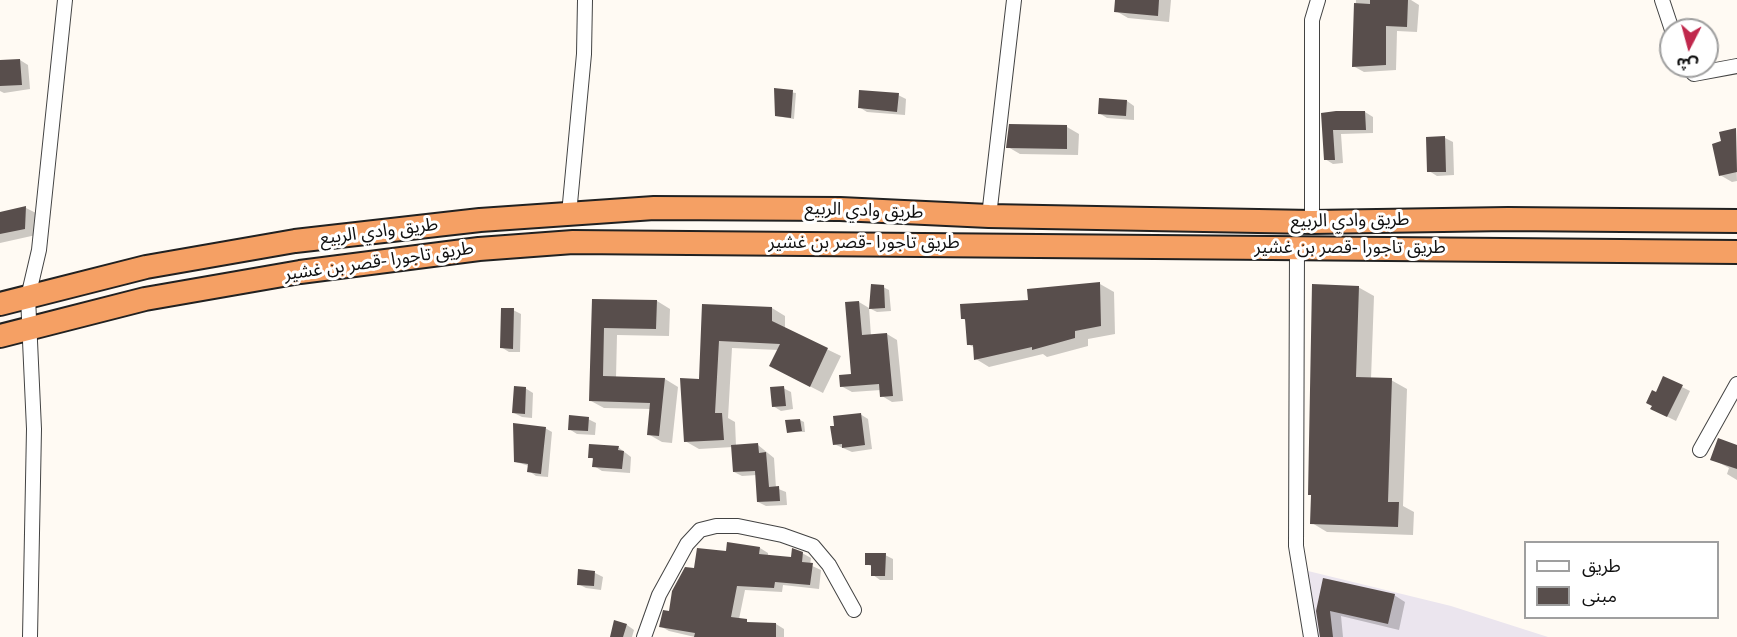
<!DOCTYPE html>
<html>
<head>
<meta charset="utf-8">
<style>
	body { margin:0 }
	#map { position:relative; width:1737px; height:637px; overflow:hidden; background:#fffaf3; font-family:"Times New Roman","Noto Sans Arabic",serif }
	canvas { display:block }
	.legend { position:absolute; left:1524px; top:541px; width:195px; height:78px; box-sizing:border-box; background:#fff; border:2px solid #9f9f9f; margin:0; padding:8px 10px; list-style:none; font-size:18px; color:#101010 }
	.legend li { display:flex; align-items:center; gap:12px; height:30px }
	.legend b { width:30px; border:2px solid #9f9f9f }
	.north { position:absolute; left:1659px; top:18px; width:60px; height:60px; box-sizing:border-box; background:#fff; border:2px solid #9f9f9f; border-radius:50%; rotate:186deg; font-size:16px; font-weight:700; line-height:24px; text-align:center; color:#101010 }
	.north::after { content:''; display:block; margin:auto; width:21px; height:27px; background:#c0284c; clip-path:polygon(50% 0,100% 100%,50% 72%,0 100%) }
</style>
</head>
<body>
<div id="map">
<canvas width="1737" height="637"></canvas>
<ul class="legend">
<li><b style="height:8px;background:#fff"></b>طريق</li>
<li><b style="height:16px;background:#584e4c"></b>مبنى</li>
</ul>
<div class="north">ش</div>
</div>
<script>
const ctx = document.querySelector('canvas').getContext('2d');
ctx.lineJoin = 'round';
function paint(path, color) { ctx.fillStyle = color; ctx.fill(path, 'evenodd'); }
const poly = rows => new Path2D(rows.map(r => 'M' + r).join(''));
function strokePath(path, color, width, dash) { ctx.strokeStyle = color; ctx.lineWidth = width; ctx.lineCap = dash ? 'butt' : 'round'; ctx.setLineDash(dash || []); ctx.stroke(path); }
function label(font, color, halo, rows, align = 'center') {
  ctx.font = font + ' "Times New Roman","Noto Sans Arabic",serif'; ctx.lineWidth = 6; ctx.setLineDash([]); ctx.textBaseline = 'middle'; ctx.strokeStyle = halo; ctx.fillStyle = color; for (const [text, x, y, turn = 0] of rows) {
    ctx.save(); ctx.translate(x, y); ctx.rotate((+turn || 0) * Math.PI / 180); ctx.textAlign = isNaN(turn) ? turn : align; if (halo) ctx.strokeText(text, 0, 0); ctx.fillText(text, 0, 0); ctx.restore();
  }
}
const industrial = poly([
	[1308,571,1451,606,1548,637,1316,637]
]);
const shadow = poly([
	[1117,0,1171,0,1169,22,1128,18,1116,11],
	[1356,0,1411,0,1419,5,1417,32,1397,31,1396,70,1364,72,1353,66],
	[20,60,28,65,30,89,4,93,0,91,0,62],
	[775,90,796,93,794,119,776,116],
	[898,95,906,99,905,115,867,112,859,107],
	[1127,101,1134,106,1134,120,1107,118,1099,113],
	[1365,112,1373,117,1373,133,1341,134,1343,163,1333,164,1325,159,1323,114],
	[1067,127,1079,134,1078,155,1020,154,1008,147],
	[1735,130,1737,181,1732,182,1720,175,1723,143],
	[1445,138,1453,142,1454,175,1437,176,1429,171],
	[26,208,38,214,36,235,0,243,0,213],
	[1100,284,1114,292,1115,334,1088,339,1088,346,1047,357,1043,354,989,367,976,359,975,348,968,344,966,321,963,318],
	[883,287,889,290,891,311,877,312,871,309],
	[1358,287,1374,296,1371,379,1391,380,1407,389,1403,506,1414,512,1413,535,1327,532,1312,523],
	[594,301,657,301,670,309,669,336,617,335,616,378,665,379,678,387,672,443,662,442,648,434,651,409,604,408,591,401],
	[859,302,869,308,871,336,887,334,897,340,903,401,892,402,882,396,881,390,852,392,841,386,853,376],
	[703,305,772,308,785,316,785,329,841,356,823,393,784,373,779,350,732,348,728,418,735,422,736,446,758,445,774,458,776,488,786,492,787,505,766,506,758,502,757,475,742,476,734,472,733,447,699,449,685,441,700,380],
	[513,310,521,314,520,352,509,352,501,347],
	[1682,387,1690,391,1676,421,1660,413,1656,394],
	[525,388,533,393,532,418,522,417,514,413],
	[783,388,791,392,793,409,781,411,773,406],
	[860,414,868,419,872,449,852,452,834,444],
	[588,419,596,423,595,435,577,434,569,429],
	[800,420,804,422,805,432,788,432],
	[545,428,552,432,548,477,536,476,529,471,529,466,516,462],
	[1737,446,1737,480,1727,474,1729,468,1712,459],
	[618,447,631,457,630,473,602,471,594,466,594,460,590,457],
	[760,548,768,553,768,556,792,559,802,553,811,558,810,565,821,570,819,589,783,585,782,592,745,590,739,619,753,624,776,624,784,629,784,637,695,637,669,631,660,626,696,570,728,552],
	[885,555,893,559,893,580,880,580,873,575,873,567,867,564],
	[595,573,603,577,601,590,586,588,578,584],
	[1394,595,1405,602,1399,630,1341,616,1343,637,1320,637,1317,611],
	[627,625,634,630,632,637,611,637]
]);
const building = poly([
	[1115,0,1159,0,1158,16,1114,12],
	[1370,0,1408,0,1407,27,1386,26,1386,65,1352,67,1354,3,1370,4],
	[20,59,22,85,0,86,0,60],
	[774,88,793,90,791,118,775,116],
	[859,90,899,93,897,112,858,108],
	[1099,98,1127,100,1126,116,1098,114],
	[1336,111,1365,111,1366,130,1333,130,1335,160,1324,160,1321,113],
	[1009,124,1067,125,1067,149,1006,148],
	[1736,128,1737,172,1719,176,1712,144,1721,141,1719,132],
	[1445,136,1446,172,1427,172,1426,137],
	[26,206,25,229,0,234,0,212],
	[1100,282,1101,326,1075,331,1075,338,1032,350,1032,347,974,360,973,345,967,345,965,319,961,319,960,304,1028,300,1027,289],
	[871,284,884,285,885,308,869,309],
	[1312,284,1359,286,1356,377,1392,378,1388,502,1399,502,1398,527,1310,524,1311,495,1308,495],
	[592,299,657,300,656,329,604,328,603,376,665,378,659,436,647,435,650,403,589,401],
	[859,301,862,335,887,333,893,396,880,397,879,384,840,387,839,375,851,374,845,302],
	[702,304,772,307,772,321,828,348,810,387,769,366,780,344,719,341,715,413,722,413,724,440,684,442,680,378,699,379],
	[501,308,514,308,513,349,500,348],
	[1663,376,1683,385,1667,417,1650,409,1652,406,1646,403,1652,390,1656,392],
	[514,386,526,387,525,414,512,413],
	[784,386,786,406,772,407,770,387],
	[861,413,865,445,842,448,842,444,833,445,830,426,834,426,833,416],
	[569,415,589,417,588,431,568,430],
	[800,419,802,431,787,433,785,420],
	[513,423,546,427,541,474,527,472,528,464,514,462],
	[1718,438,1737,445,1737,469,1710,460],
	[758,443,759,453,766,452,769,487,779,486,780,501,757,502,755,471,733,472,731,445],
	[589,444,619,446,618,450,624,451,622,469,592,467,593,458,588,458],
	[727,542,760,547,759,554,791,557,792,548,803,552,802,562,813,563,810,585,775,582,774,588,737,586,731,617,747,619,747,622,776,623,776,637,694,637,695,633,659,627,663,610,669,611,672,591,685,567,694,568,697,548,726,551],
	[865,553,886,553,885,576,871,576,871,565,865,565],
	[578,569,595,571,594,586,577,585],
	[1323,578,1395,594,1388,624,1330,611,1333,637,1320,637,1316,611],
	[614,620,627,624,623,637,610,637]
]);
const minor = poly([
	[1662,0,1672,30],
	[1686,66,1694,74,1737,66],
	[569,214,584,54,585,0],
	[989,216,1014,0],
	[1312,222,1312,20,1318,0],
	[1297,247,1296,546,1311,637],
	[1700,450,1737,384],
	[30,637,34,429,28,297,39,250,65,0],
	[644,637,659,595,687,544,700,530,716,526,738,526,782,535,813,546,829,565,854,610]
]);
const trunk = poly([
	[0,304,146,267,295,241,480,220,654,208,840,209,989,216,1312,222,1508,219,1737,221],
	[0,336,145,299,300,272,479,249,573,242,1737,252]
]);
const streetNames = [
	["طريق وادي الربيع",864,211,2],
	["طريق وادي الربيع",1350,221,-1],
	["طريق وادي الربيع",379,232,-7],
	["طريق تاجورا -قصر بن غشير",864,243],
	["طريق تاجورا -قصر بن غشير",1350,248],
	["طريق تاجورا -قصر بن غشير",379,262,-8]
];
paint(industrial, '#ebe5ee');
paint(shadow, '#0003');
paint(building, '#584e4c');
strokePath(minor, '#434343', 16);
strokePath(trunk, '#212121', 26);
strokePath(minor, '#fff', 14);
strokePath(trunk, '#f5a064', 22);
label('18px', '#101010', '#fff', streetNames);
</script>
</body>
</html>
